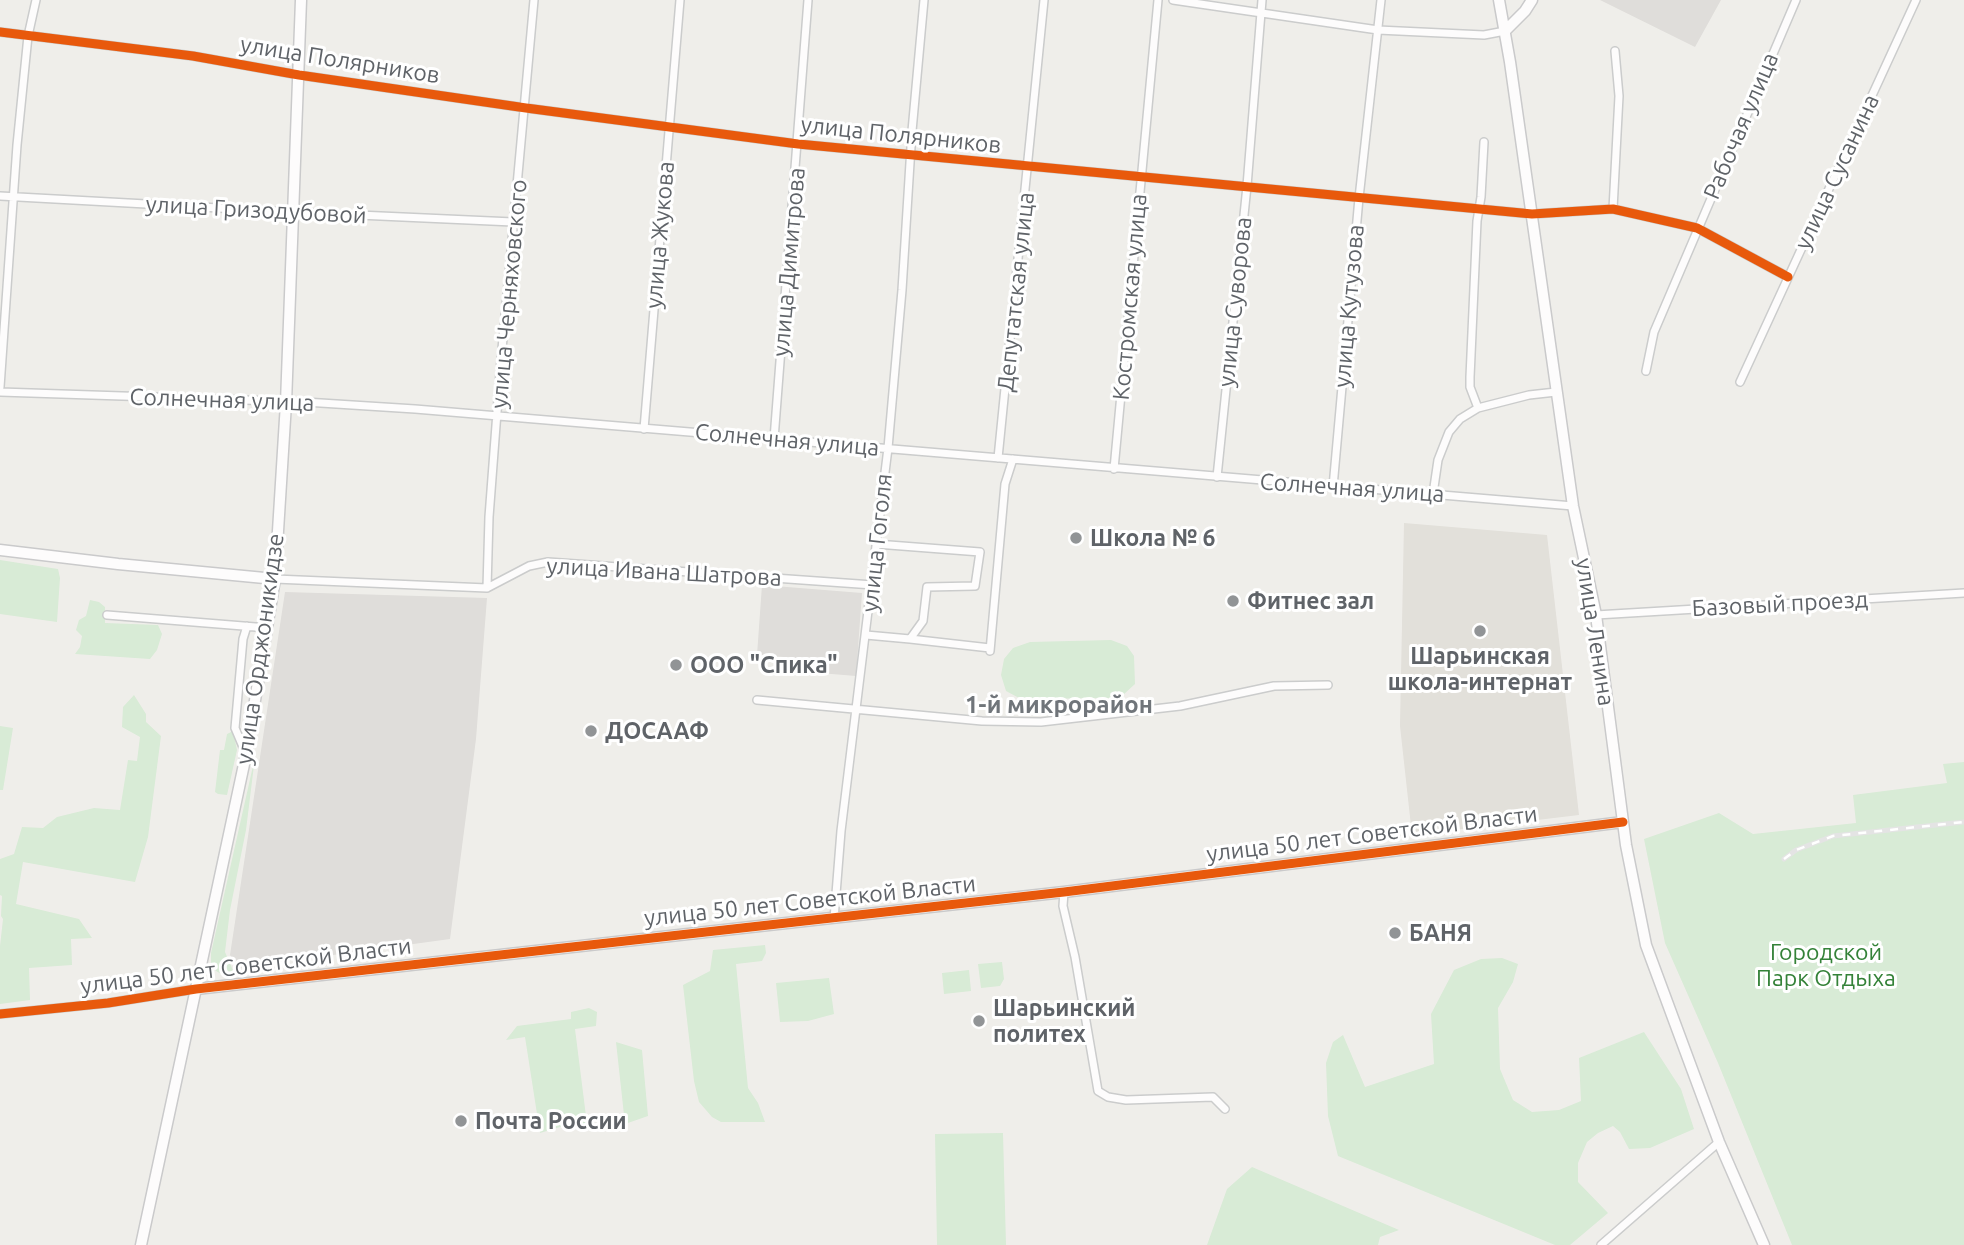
<!DOCTYPE html>
<html>
<head>
<meta charset="utf-8">
<style>
	body { margin:0 }
	canvas { display:block; background:#efeeea }
</style>
</head>
<body>
<canvas width="1964" height="1245"></canvas>
<script>
const ctx = document.querySelector('canvas').getContext('2d');
ctx.lineJoin = 'round';
function paint(path, color) { ctx.fillStyle = color; ctx.fill(path, 'evenodd'); }
const poly = rows => new Path2D(rows.map(r => 'M' + r).join(''));
function strokePath(path, color, width, dash) { ctx.strokeStyle = color; ctx.lineWidth = width; ctx.lineCap = dash ? 'butt' : 'round'; ctx.setLineDash(dash || []); ctx.stroke(path); }
function label(font, color, halo, rows, align = 'center') {
  ctx.font = font + ' Ubuntu,sans-serif'; ctx.lineWidth = 6; ctx.setLineDash([]); ctx.textBaseline = 'middle'; ctx.strokeStyle = halo; ctx.fillStyle = color; for (const [text, x, y, turn = 0] of rows) {
    ctx.save(); ctx.translate(x, y); ctx.rotate((+turn || 0) * Math.PI / 180); ctx.textAlign = isNaN(turn) ? turn : align; if (halo) ctx.strokeText(text, 0, 0); ctx.fillText(text, 0, 0); ctx.restore();
  }
}
const industrial = poly([
	[1600,0,1721,0,1695,47],
	[762,585,862,593,856,676,783,670,784,657,757,655],
	[285,592,487,598,476,739,450,939,238,968,230,955]
]);
const education = poly([
	[1404,523,1547,535,1579,815,1412,835,1400,726]
]);
const green = poly([
	[0,560,58,569,60,578,57,622,0,614],
	[90,600,99,602,105,607,105,623,158,625,162,634,157,650,150,659,75,654,80,647,82,636,76,630,79,620,86,616],
	[1111,640,1127,646,1134,656,1135,684,1123,695,1110,698,1021,699,1006,691,1001,675,1004,659,1013,648,1030,642],
	[134,695,146,714,146,722,161,736,148,837,135,882,23,862,16,904,79,919,92,938,71,939,72,965,29,968,30,1000,0,1004,0,946,3,919,1,916,2,896,0,895,0,859,14,854,22,827,43,828,57,817,94,808,120,810,128,760,137,761,140,737,122,727,123,707],
	[0,726,13,728,3,790,0,790],
	[233,731,237,750,227,795,218,794,215,792,220,750,224,750,227,734],
	[255,757,246,830,230,910,225,952,235,975,223,975,216,971,211,964,211,953],
	[1964,762,1964,1245,1792,1245,1718,1063,1665,943,1644,839,1719,813,1753,834,1856,823,1853,795,1947,783,1943,764],
	[765,945,766,953,762,961,736,964,748,1088,758,1103,765,1122,721,1122,712,1117,699,1102,694,1081,683,985,710,971,713,950],
	[1502,958,1518,964,1513,982,1498,1008,1500,1069,1513,1100,1532,1112,1559,1110,1581,1101,1579,1058,1644,1032,1681,1089,1694,1129,1650,1148,1629,1149,1620,1132,1613,1126,1598,1133,1587,1142,1578,1163,1578,1182,1608,1213,1570,1245,1555,1245,1338,1156,1328,1116,1326,1063,1333,1042,1343,1035,1365,1087,1434,1064,1431,1014,1454,970,1481,959],
	[1002,962,1004,979,1000,986,981,988,978,964],
	[969,970,971,991,944,994,942,973],
	[829,978,834,1014,808,1021,780,1022,776,983],
	[589,1008,597,1012,596,1026,575,1029,587,1124,570,1124,540,1133,525,1037,506,1040,517,1026,571,1019,571,1012],
	[616,1042,642,1050,648,1116,625,1124],
	[1003,1133,1006,1245,937,1245,935,1134],
	[1252,1167,1399,1230,1380,1237,1378,1245,1207,1245,1227,1189]
]);
const street = poly([
	[1173,0,1378,30,1484,35,1505,31],
	[0,32,193,56,299,75,526,108,798,144,1532,214,1613,209,1697,228,1788,277],
	[0,196,292,212,513,222],
	[1613,209,1619,96,1615,51],
	[1646,371,1654,332,1796,0],
	[1740,382,1916,0],
	[0,387,17,145,28,36,36,0],
	[0,392,305,402,415,409,1573,506],
	[1478,408,1529,395,1556,392],
	[644,429,680,0],
	[774,439,808,0],
	[998,458,1044,0],
	[1114,469,1158,0],
	[1217,477,1247,186,1262,0],
	[1333,487,1359,198,1381,0],
	[1433,494,1438,460,1449,432,1460,419,1478,408,1470,387,1470,377,1477,221,1481,197,1484,142],
	[275,579,487,588,529,566,548,562,873,585],
	[487,588,489,517,501,360,534,0],
	[107,615,268,628],
	[1596,615,1964,593],
	[866,635,910,639,923,621,927,587,975,586,980,552,876,544],
	[910,639,990,648],
	[990,651,1005,484,1013,459],
	[757,700,982,721,1041,722,1180,706,1274,686,1328,685],
	[246,754,235,728,243,639,247,626],
	[1064,892,1063,906,1075,957,1098,1091,1108,1097,1126,1100,1213,1097,1225,1109],
	[834,919,841,831,888,448,902,290,912,131,924,0],
	[0,1014,108,1003,196,989],
	[1601,1245,1719,1142]
]);
const secondary = poly([
	[1499,0,1510,62,1573,506,1596,615,1626,845,1646,945,1719,1142,1764,1245],
	[1505,31,1525,11,1532,0],
	[0,550,118,564,275,579],
	[196,989,1064,892,1623,822],
	[141,1245,246,755,275,579,286,403,301,0]
]);
const rail = poly([
	[1784,859,1796,850,1833,836,1964,822]
]);
const cycleway = poly([
	[0,32,193,56,299,75,526,108,798,144,1532,214,1613,209,1697,228,1788,277],
	[0,1014,108,1003,196,989,1064,892,1623,822]
]);
const markers = [
	[1076,538,7,"#919496"],
	[1233,601,7,"#919496"],
	[1480,631,7,"#919496"],
	[676,665,7,"#919496"],
	[591,731,7,"#919496"],
	[1395,933,7,"#919496"],
	[979,1021,7,"#919496"],
	[461,1121,7,"#919496"]
];
const streetNames = [
	["улица Полярников",340,60,9],
	["Рабочая улица",1741,126,-67],
	["улица Полярников",901,135,6],
	["улица Сусанина",1837,172,-65],
	["улица Гризодубовой",256,210,3],
	["улица Жукова",660,235,-85],
	["улица Димитрова",789,262,-85],
	["Депутатская улица",1016,292,-84],
	["улица Черняховского",509,294,-85],
	["Костромская улица",1130,297,-85],
	["улица Суворова",1235,302,-84],
	["улица Кутузова",1349,306,-85],
	["Солнечная улица",222,400,2],
	["Солнечная улица",787,440,5],
	["Солнечная улица",1352,488,4],
	["улица Гоголя",877,543,-84],
	["улица Ивана Шатрова",664,572,3],
	["Базовый проезд",1780,604,-3],
	["улица Ленина",1595,632,81],
	["улица Орджоникидзе",260,649,-82],
	["улица 50 лет Советской Власти",1372,834,-7],
	["улица 50 лет Советской Власти",810,901,-6],
	["улица 50 лет Советской Власти",246,966,-7]
];
const poiNames = [
	["Школа № 6",1090,538],
	["Фитнес зал",1247,601],
	["Шарьинская",1480,656,"center"],
	["школа-интернат",1480,682,"center"],
	["ООО \"Спика\"",690,665],
	["ДОСААФ",605,731],
	["БАНЯ",1409,933],
	["Шарьинский",993,1008],
	["политех",993,1034],
	["Почта России",475,1121]
];
const parkNames = [
	["Городской",1826,952],
	["Парк Отдыха",1826,978]
];
const neighbourhoodNames = [
	["1-й микрорайон",1059,705]
];
paint(industrial, '#dfddda');
paint(education, '#e2e0da');
paint(green, '#d8ebd6');
strokePath(street, '#cbcccc', 10);
strokePath(secondary, '#cacacb', 13);
strokePath(street, '#fdfcfc', 7);
strokePath(secondary, '#fdfcfc', 10);
strokePath(rail, '#e4e4e4', 5);
strokePath(rail, '#fff', 2.5, [8]);
strokePath(cycleway, '#e8590c', 9);
for (const [x, y, r, color] of markers) { const dot = new Path2D(); dot.arc(x, y, r, 0, 2 * Math.PI); ctx.fillStyle = color; ctx.fill(dot); strokePath(dot, '#fff', 2.5); }
label('23px', '#5f6368', '#fff', streetNames);
label('bold 23px', '#5f6368', '#fff', poiNames, 'left');
label('23px', '#348238', '#fff', parkNames);
label('bold 24px', '#70757a', '#fff', neighbourhoodNames);
</script>
</body>
</html>
